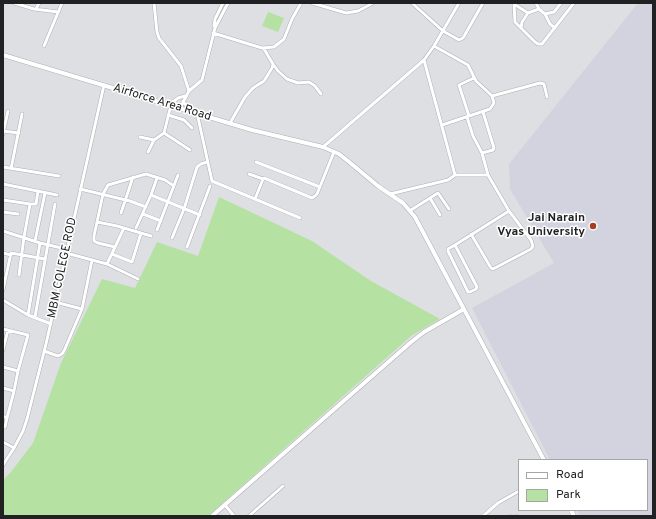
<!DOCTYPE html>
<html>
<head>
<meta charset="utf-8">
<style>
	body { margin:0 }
	#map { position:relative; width:656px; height:519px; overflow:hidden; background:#dedfe3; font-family:Overpass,sans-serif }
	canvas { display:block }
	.frame { position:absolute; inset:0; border:4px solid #212123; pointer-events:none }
	.legend { position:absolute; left:518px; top:459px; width:130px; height:52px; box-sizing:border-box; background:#fff; border:1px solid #a6a6a7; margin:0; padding:5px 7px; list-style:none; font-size:12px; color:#212123 }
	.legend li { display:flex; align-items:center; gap:8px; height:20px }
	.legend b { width:20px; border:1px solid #a6a6a7 }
</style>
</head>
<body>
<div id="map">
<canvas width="656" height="519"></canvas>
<div class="frame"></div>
<ul class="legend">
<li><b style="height:5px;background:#fff"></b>Road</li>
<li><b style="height:11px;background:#b5e1a3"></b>Park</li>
</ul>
</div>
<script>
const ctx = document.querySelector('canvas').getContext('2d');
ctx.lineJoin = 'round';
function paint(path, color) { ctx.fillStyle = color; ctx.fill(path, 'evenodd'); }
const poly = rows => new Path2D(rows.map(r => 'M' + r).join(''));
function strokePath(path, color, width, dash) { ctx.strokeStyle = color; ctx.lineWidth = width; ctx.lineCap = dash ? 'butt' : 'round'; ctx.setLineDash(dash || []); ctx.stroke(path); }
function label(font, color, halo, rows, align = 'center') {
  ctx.font = font + ' Overpass,sans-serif'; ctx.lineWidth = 3; ctx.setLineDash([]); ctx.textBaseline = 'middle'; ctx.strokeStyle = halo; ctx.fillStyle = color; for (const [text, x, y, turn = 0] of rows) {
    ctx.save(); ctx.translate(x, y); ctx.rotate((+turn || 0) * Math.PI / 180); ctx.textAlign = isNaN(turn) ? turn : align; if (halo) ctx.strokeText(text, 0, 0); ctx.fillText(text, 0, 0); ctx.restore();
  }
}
const built = poly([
	[638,3,653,3,653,516,580,516,577,510,647,510,647,460,550,460,472,308,554,263,510,189,509,164]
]);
const green = poly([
	[268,12,284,18,278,32,262,26],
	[219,197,312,241,371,281,440,319,411,336,208,516,3,516,3,480,11,472,33,443,61,363,102,279,135,288,157,242,198,256]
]);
const street = poly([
	[14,3,34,9,58,12],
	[154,3,157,32,159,38,181,66,189,91],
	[312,3,346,13,358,11,373,3],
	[412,3,443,31,459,40,463,38,483,3],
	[514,3,515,22,535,42,538,44,542,44,574,3],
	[536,3,539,9,545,14,550,24,555,28],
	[514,4,528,13],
	[36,9,39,3],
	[545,14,554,12,561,3],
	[214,26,215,19,223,3],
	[521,28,522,22,528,13,539,9],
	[213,33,262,48,274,47,284,39,292,19,301,3],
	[44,46,62,3],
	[434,46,468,65,476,81,489,93,492,96,494,103,490,109,442,125],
	[273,64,278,71,287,79,298,83,309,82,315,86,321,94],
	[492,96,540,83,544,84,547,97],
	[183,101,190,111],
	[169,105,178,98,185,96],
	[180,108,189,91,202,80,215,28,228,3],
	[197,113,212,181,300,218],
	[168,115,184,120,192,128],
	[469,116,459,85,474,78],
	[467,117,473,136,482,153,488,175],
	[230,123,245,97,253,88,264,81,272,68,273,64,264,49],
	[3,131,19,133],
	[164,133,190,150],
	[3,134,8,111],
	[140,137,154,140,164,133,171,105],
	[323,147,424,60,434,46,459,3],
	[148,152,154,140],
	[482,153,493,150,494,148,483,112],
	[256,162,320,187],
	[3,167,59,176],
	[11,169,22,114],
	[249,174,263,179],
	[455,175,488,175,509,211,531,240,533,246,531,249,493,269,491,268,471,234],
	[3,184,57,195],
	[80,189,130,201,146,207],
	[390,194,448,180,455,175,424,60],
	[151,195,200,215],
	[430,198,440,215],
	[255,199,263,179,264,178,312,198,315,196,317,194,334,152],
	[3,200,30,204,24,237,19,275],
	[30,204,36,204,38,191],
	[411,210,438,193,449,209],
	[3,212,18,214],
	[121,213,133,177],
	[143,214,161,221],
	[97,222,117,226,151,236],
	[136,228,151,195,157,178],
	[157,230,178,175],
	[3,231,40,243,66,249],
	[172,238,184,209,197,167,201,164,207,162],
	[35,241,45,193],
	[455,245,477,287,476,289,470,292,468,292,448,251,448,249,455,245],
	[455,245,509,211],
	[115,247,98,243,94,241,94,236,103,194,108,185,146,174,165,180,174,186],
	[187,247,210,186],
	[3,253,11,255],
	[66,253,107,264,138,279],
	[112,254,132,262,141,233],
	[107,264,124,228],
	[3,290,11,253,45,259],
	[3,300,28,315,51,324],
	[55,302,82,309],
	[28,315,40,243],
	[35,317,55,204],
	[3,329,28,335,18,371,3,367],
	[3,350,8,330],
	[44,351,58,356,62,354,64,351,82,309,92,260],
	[3,388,14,391,7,418,3,416],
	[14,391,18,371],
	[5,427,7,418],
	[3,442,14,448],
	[3,465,14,448,23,431,27,419,46,344,104,85],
	[225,505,234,516],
	[249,516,283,486],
	[483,516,498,503,519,491],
	[511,516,516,516]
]);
const secondary = poly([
	[3,55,252,130,323,147,339,154,348,161,378,186,403,203,415,217,544,460],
	[571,510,574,516],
	[212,516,410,343,424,332,464,309]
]);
const markers = [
	[593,226,4,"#a63e23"]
];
const streetNames = [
	["Airforce Area Road",162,103,17],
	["MBM COLEGE ROD",63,268,-78]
];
const poiNames = [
	["Jai Narain",585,219],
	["Vyas University",585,233]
];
paint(built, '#d2d3df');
paint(green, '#b5e1a3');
strokePath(street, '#aeafb3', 4);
strokePath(secondary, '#aeafb3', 5);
strokePath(street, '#fff', 3);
strokePath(secondary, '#fff', 4);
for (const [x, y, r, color] of markers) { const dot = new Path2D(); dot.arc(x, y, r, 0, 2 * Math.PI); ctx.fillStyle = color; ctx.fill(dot); strokePath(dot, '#fff', 1.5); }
label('12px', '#212123', '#fff', streetNames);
label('bold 12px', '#212123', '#fff', poiNames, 'right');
</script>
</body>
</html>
